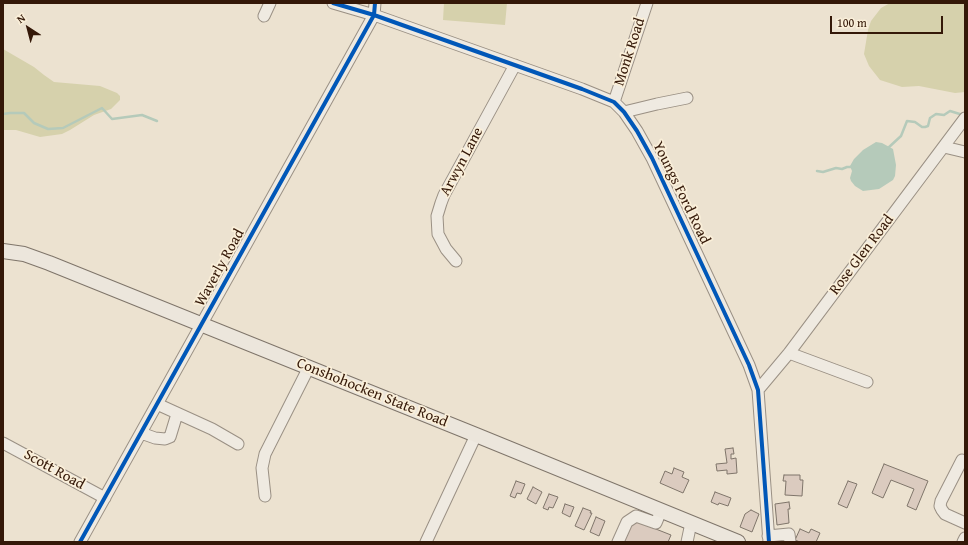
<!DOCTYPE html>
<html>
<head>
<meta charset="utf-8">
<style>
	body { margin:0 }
	#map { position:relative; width:968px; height:545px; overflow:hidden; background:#ece2d0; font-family:"Gentium Book Plus",serif }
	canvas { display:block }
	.frame { position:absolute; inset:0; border:4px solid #341808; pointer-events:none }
	.north { position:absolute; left:8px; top:8px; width:40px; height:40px; -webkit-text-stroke:3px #faefd9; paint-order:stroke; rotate:324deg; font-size:11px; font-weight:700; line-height:16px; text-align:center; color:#341808 }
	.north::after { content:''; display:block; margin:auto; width:14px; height:18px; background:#341808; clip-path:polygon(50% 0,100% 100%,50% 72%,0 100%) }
	.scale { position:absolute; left:830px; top:16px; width:113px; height:18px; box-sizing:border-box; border:2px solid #341808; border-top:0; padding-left:5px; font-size:12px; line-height:14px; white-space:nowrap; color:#341808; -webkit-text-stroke:3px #faefd9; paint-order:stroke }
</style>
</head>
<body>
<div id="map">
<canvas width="968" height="545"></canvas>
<div class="frame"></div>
<div class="north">N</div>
<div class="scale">100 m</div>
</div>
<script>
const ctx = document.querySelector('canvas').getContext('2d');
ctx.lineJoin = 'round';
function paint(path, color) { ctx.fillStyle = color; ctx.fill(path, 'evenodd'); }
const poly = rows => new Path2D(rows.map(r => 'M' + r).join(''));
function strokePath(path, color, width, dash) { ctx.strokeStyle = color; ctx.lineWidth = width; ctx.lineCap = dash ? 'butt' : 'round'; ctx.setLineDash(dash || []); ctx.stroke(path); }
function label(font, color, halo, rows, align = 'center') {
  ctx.font = font + ' "Gentium Book Plus",serif'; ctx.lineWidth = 3.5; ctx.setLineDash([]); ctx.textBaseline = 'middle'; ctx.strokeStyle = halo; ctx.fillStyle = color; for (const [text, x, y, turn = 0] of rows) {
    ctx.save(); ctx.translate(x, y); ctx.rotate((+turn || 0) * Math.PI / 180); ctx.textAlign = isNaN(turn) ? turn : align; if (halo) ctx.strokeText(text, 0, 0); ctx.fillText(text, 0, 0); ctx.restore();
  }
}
const green = poly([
	[444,3,507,3,505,25,443,20],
	[890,3,965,3,965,92,955,93,919,86,902,87,880,80,869,66,864,54,868,30,871,21,881,8],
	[3,49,34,67,44,75,54,82,100,86,117,93,120,96,120,100,111,109,94,115,70,130,62,134,40,137,16,130,3,130]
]);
const water = poly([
	[876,142,882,143,893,149,896,165,895,176,893,180,879,189,863,191,855,186,851,181,850,178,852,171,850,166,854,159,863,150]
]);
const stream = poly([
	[3,114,10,113,24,113,34,123,48,129,63,128,102,108,112,119,142,115,157,121],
	[888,148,901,136,907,121,915,122,922,127,925,127,928,126,930,118,936,114,944,115,950,111,963,115],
	[817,171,823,172,836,168,842,169,847,167,853,167]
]);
const building = poly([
	[733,448,734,454,731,454,731,459,736,458,737,473,727,474,727,470,717,471,716,464,727,463,725,449,733,448],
	[884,464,928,481,916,510,907,506,914,489,891,480,883,498,872,493,884,464],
	[674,468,684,472,682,477,689,480,683,493,660,483,665,471,672,474,674,468],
	[784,475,800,475,800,480,803,480,802,496,785,495,786,481,783,481,784,475],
	[516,481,525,484,521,494,517,493,515,498,510,496,516,481],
	[848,481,857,484,847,508,838,504,848,481],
	[533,487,542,492,536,504,527,499,533,487],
	[715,492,731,498,728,506,719,503,718,505,711,502,715,492],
	[549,494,558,497,553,508,549,507,548,510,543,508,549,494],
	[789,502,790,509,788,509,789,523,777,525,775,504,789,502],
	[565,504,574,507,570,517,562,513,565,504],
	[583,508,591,511,590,513,592,513,584,530,575,526,583,508],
	[751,510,759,514,752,532,740,527,745,514,751,510],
	[596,517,605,521,599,536,590,532,596,517],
	[633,520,671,535,668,542,624,542,633,520],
	[800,529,809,533,811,529,820,533,816,542,800,542,795,540,800,529]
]);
const minor = poly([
	[333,3,374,15,582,89,614,102,624,112,637,131,652,158,749,365,758,390,769,542],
	[264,16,270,3],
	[614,102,647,3],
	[624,112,657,104,687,98],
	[944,147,965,152],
	[456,261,446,249,438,234,437,216,441,203,444,195,515,65],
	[789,353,867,382],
	[758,390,789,353,965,118],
	[157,404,212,429,238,444],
	[141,433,155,438,165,439,170,437,177,414],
	[3,443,105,498],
	[962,460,941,501,940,506,942,510,945,514,965,523],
	[265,496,262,468,265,454,309,367],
	[768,536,789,534,790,542],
	[80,542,374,15,375,3],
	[426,542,476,435],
	[618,542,627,522,636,516,656,523,661,511],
	[687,542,691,523],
	[963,542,965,538]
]);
const major = poly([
	[3,251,24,254,49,263,476,435,738,542]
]);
const cycleway = poly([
	[333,3,374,15,582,89,614,102,624,112,637,131,652,158,749,365,758,390,769,542],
	[80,542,374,15,375,3]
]);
const streetNames = [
	["Monk Road",630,52,-72],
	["Arwyn Lane",462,162,-62],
	["Youngs Ford Road",681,193,64],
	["Rose Glen Road",862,255,-53],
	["Waverly Road",220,268,-61],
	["Conshohocken State Road",372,393,22],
	["Scott Road",54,470,29]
];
paint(green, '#d6d1ac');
paint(water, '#b5caba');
strokePath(stream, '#b5caba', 2.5);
paint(building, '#dbcbbf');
strokePath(building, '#7f756a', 1);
strokePath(minor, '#9a9084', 13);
strokePath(major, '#7f756a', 16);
strokePath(minor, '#efeae1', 11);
strokePath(major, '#ece6dc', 14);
strokePath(cycleway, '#0057b8', 4);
label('15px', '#341808', '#faefd9', streetNames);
</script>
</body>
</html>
